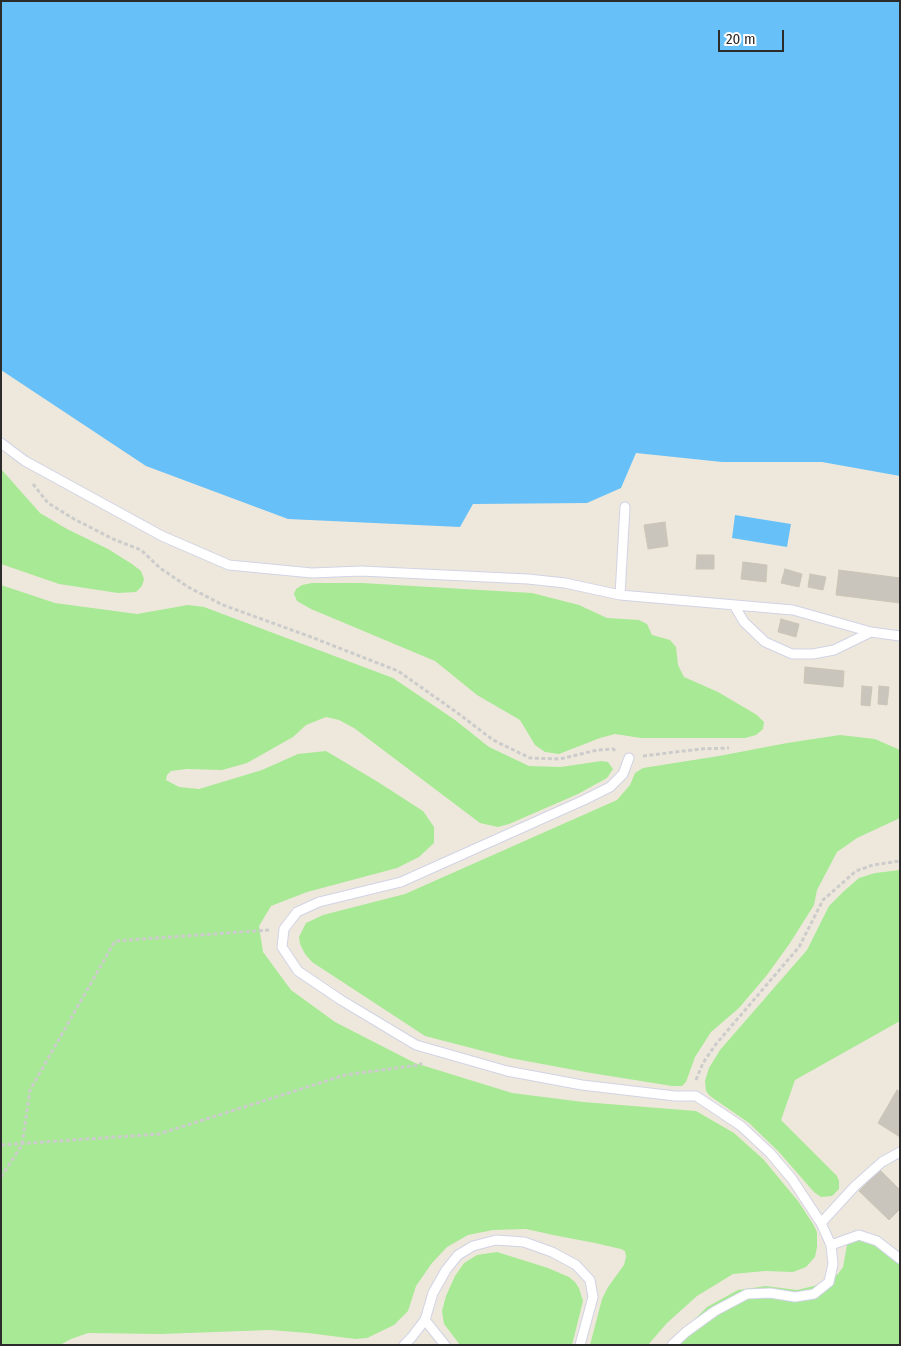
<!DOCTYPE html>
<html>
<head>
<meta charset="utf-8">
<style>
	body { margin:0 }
	#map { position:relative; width:901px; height:1346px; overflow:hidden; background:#eee8dc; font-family:"Fira Sans Condensed",sans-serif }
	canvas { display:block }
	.frame { position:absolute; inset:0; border:2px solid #2b2b2b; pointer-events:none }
	.scale { position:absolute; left:718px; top:30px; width:66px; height:22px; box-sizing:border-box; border:2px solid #2b2b2b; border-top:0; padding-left:6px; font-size:15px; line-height:18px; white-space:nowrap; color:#2b2b2b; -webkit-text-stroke:4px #fff; paint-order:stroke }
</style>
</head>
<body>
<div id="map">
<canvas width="901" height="1346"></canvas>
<div class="frame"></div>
<div class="scale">20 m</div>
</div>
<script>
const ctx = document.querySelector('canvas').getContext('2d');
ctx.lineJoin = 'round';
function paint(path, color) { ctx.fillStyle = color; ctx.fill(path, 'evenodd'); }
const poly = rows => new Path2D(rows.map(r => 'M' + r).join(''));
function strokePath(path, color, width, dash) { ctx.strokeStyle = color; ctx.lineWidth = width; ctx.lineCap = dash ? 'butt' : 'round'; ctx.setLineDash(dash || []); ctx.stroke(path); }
const green = poly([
	[1,469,40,513,67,529,108,549,132,564,141,571,144,579,142,586,136,592,118,593,59,584,1,564],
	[312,583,362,583,532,593,579,605,607,618,639,620,647,624,652,635,670,640,676,647,678,665,684,677,718,692,757,715,764,722,763,729,756,735,745,738,641,738,615,734,600,738,559,754,545,752,535,745,520,720,477,695,435,661,311,609,297,601,294,594,296,589,302,585],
	[1,585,55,603,137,614,188,605,204,607,393,678,455,720,489,747,529,766,561,767,601,761,608,762,613,769,607,778,578,794,509,824,498,827,480,823,354,728,339,720,326,717,306,725,293,737,247,763,222,770,187,769,171,771,167,775,166,780,179,787,199,789,262,770,298,754,326,751,378,782,423,811,434,827,434,843,419,857,397,868,307,892,271,906,259,926,263,952,291,990,335,1022,415,1063,512,1093,583,1102,696,1111,734,1133,763,1159,798,1201,813,1224,817,1232,817,1247,815,1257,806,1267,793,1272,765,1271,733,1274,697,1296,667,1323,648,1345,590,1345,602,1299,608,1287,624,1265,626,1257,625,1251,621,1249,595,1243,558,1236,526,1229,493,1230,468,1235,447,1247,432,1263,416,1286,408,1311,394,1325,367,1338,355,1339,308,1333,270,1330,161,1334,88,1333,71,1339,60,1345,1,1345],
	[840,735,875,739,900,750,900,818,857,838,837,852,817,890,814,905,790,943,767,975,739,1008,711,1032,695,1057,686,1082,682,1086,672,1086,585,1072,510,1058,425,1036,312,962,305,954,300,944,299,937,306,923,323,915,405,894,617,800,630,785,635,773,643,768,719,756,787,743],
	[900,870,900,1021,795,1080,781,1120,837,1176,839,1181,839,1189,832,1196,821,1197,814,1192,778,1151,749,1123,710,1096,706,1091,705,1081,709,1068,720,1050,807,950,829,906,843,892,859,878,875,873],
	[859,1236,900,1258,900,1345,669,1345,707,1307,738,1290,766,1286,797,1290,826,1283,838,1274,843,1267,848,1240],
	[497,1252,548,1268,569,1277,575,1282,579,1288,583,1301,572,1345,460,1345,454,1337,444,1324,442,1311,446,1296,455,1276,464,1263,477,1255]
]);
const water = poly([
	[1,1,900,1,900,476,822,462,722,462,636,453,621,488,587,503,473,504,460,527,288,519,146,466,1,370],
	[735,515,791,524,787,547,732,538]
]);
const building = poly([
	[665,522,668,546,648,549,644,525,665,522],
	[697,555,714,555,714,569,696,569,697,555],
	[743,562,767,565,766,582,741,579,743,562],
	[785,569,802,574,799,587,781,583,785,569],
	[839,570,900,578,900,603,836,595,839,570],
	[810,574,826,577,823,590,808,587,810,574],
	[781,619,799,624,796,637,778,632,781,619],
	[805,667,844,671,843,687,804,683,805,667],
	[862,686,872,687,870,706,861,705,862,686],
	[879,686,889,687,887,705,878,704,879,686],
	[897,1090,900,1092,900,1137,878,1123,897,1090],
	[880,1170,900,1190,900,1209,889,1220,859,1191,880,1170]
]);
const path = poly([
	[33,484,48,503,74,519,113,539,141,550,160,568,188,587,223,605,311,637,398,671,459,714,493,740,530,758,560,759,597,750,613,749,616,751],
	[643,756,700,749,729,748],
	[696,1080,703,1063,716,1044,799,947,823,900,856,871,873,865,900,861],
	[1,1145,159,1134,345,1075,419,1065,422,1063],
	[1,1177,22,1145,30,1090,115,941,269,930]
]);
const service = poly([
	[1,443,25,461,162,536,229,565,312,573,361,571,528,579,565,583,620,595,793,610,871,632,900,636],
	[620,595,625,507],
	[734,605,744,622,765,642,792,654,813,654,834,650,871,632],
	[629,758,623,774,610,787,584,800,401,882,319,902,297,912,284,929,282,947,298,971,341,1000,416,1045,507,1071,582,1085,675,1096,696,1096,741,1126,770,1153,792,1179,821,1223,831,1245,833,1264,829,1282,814,1294,795,1297,770,1293,747,1294,715,1311,686,1332,672,1345],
	[821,1223,855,1186,882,1162,900,1152],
	[831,1245,859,1235,877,1241,900,1259],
	[404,1345,411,1338,425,1320],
	[445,1345,425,1320,433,1293,446,1270,458,1255,473,1246,496,1240,524,1242,552,1252,576,1265,590,1280,593,1297,580,1345]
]);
paint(green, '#a7e994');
paint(water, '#67c1f8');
paint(building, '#c9c5bc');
strokePath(building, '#cac5b5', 1);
strokePath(service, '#d1d3e5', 11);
strokePath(path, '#ccc', 3, [4, 2.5]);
strokePath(service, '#fff', 9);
</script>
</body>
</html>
